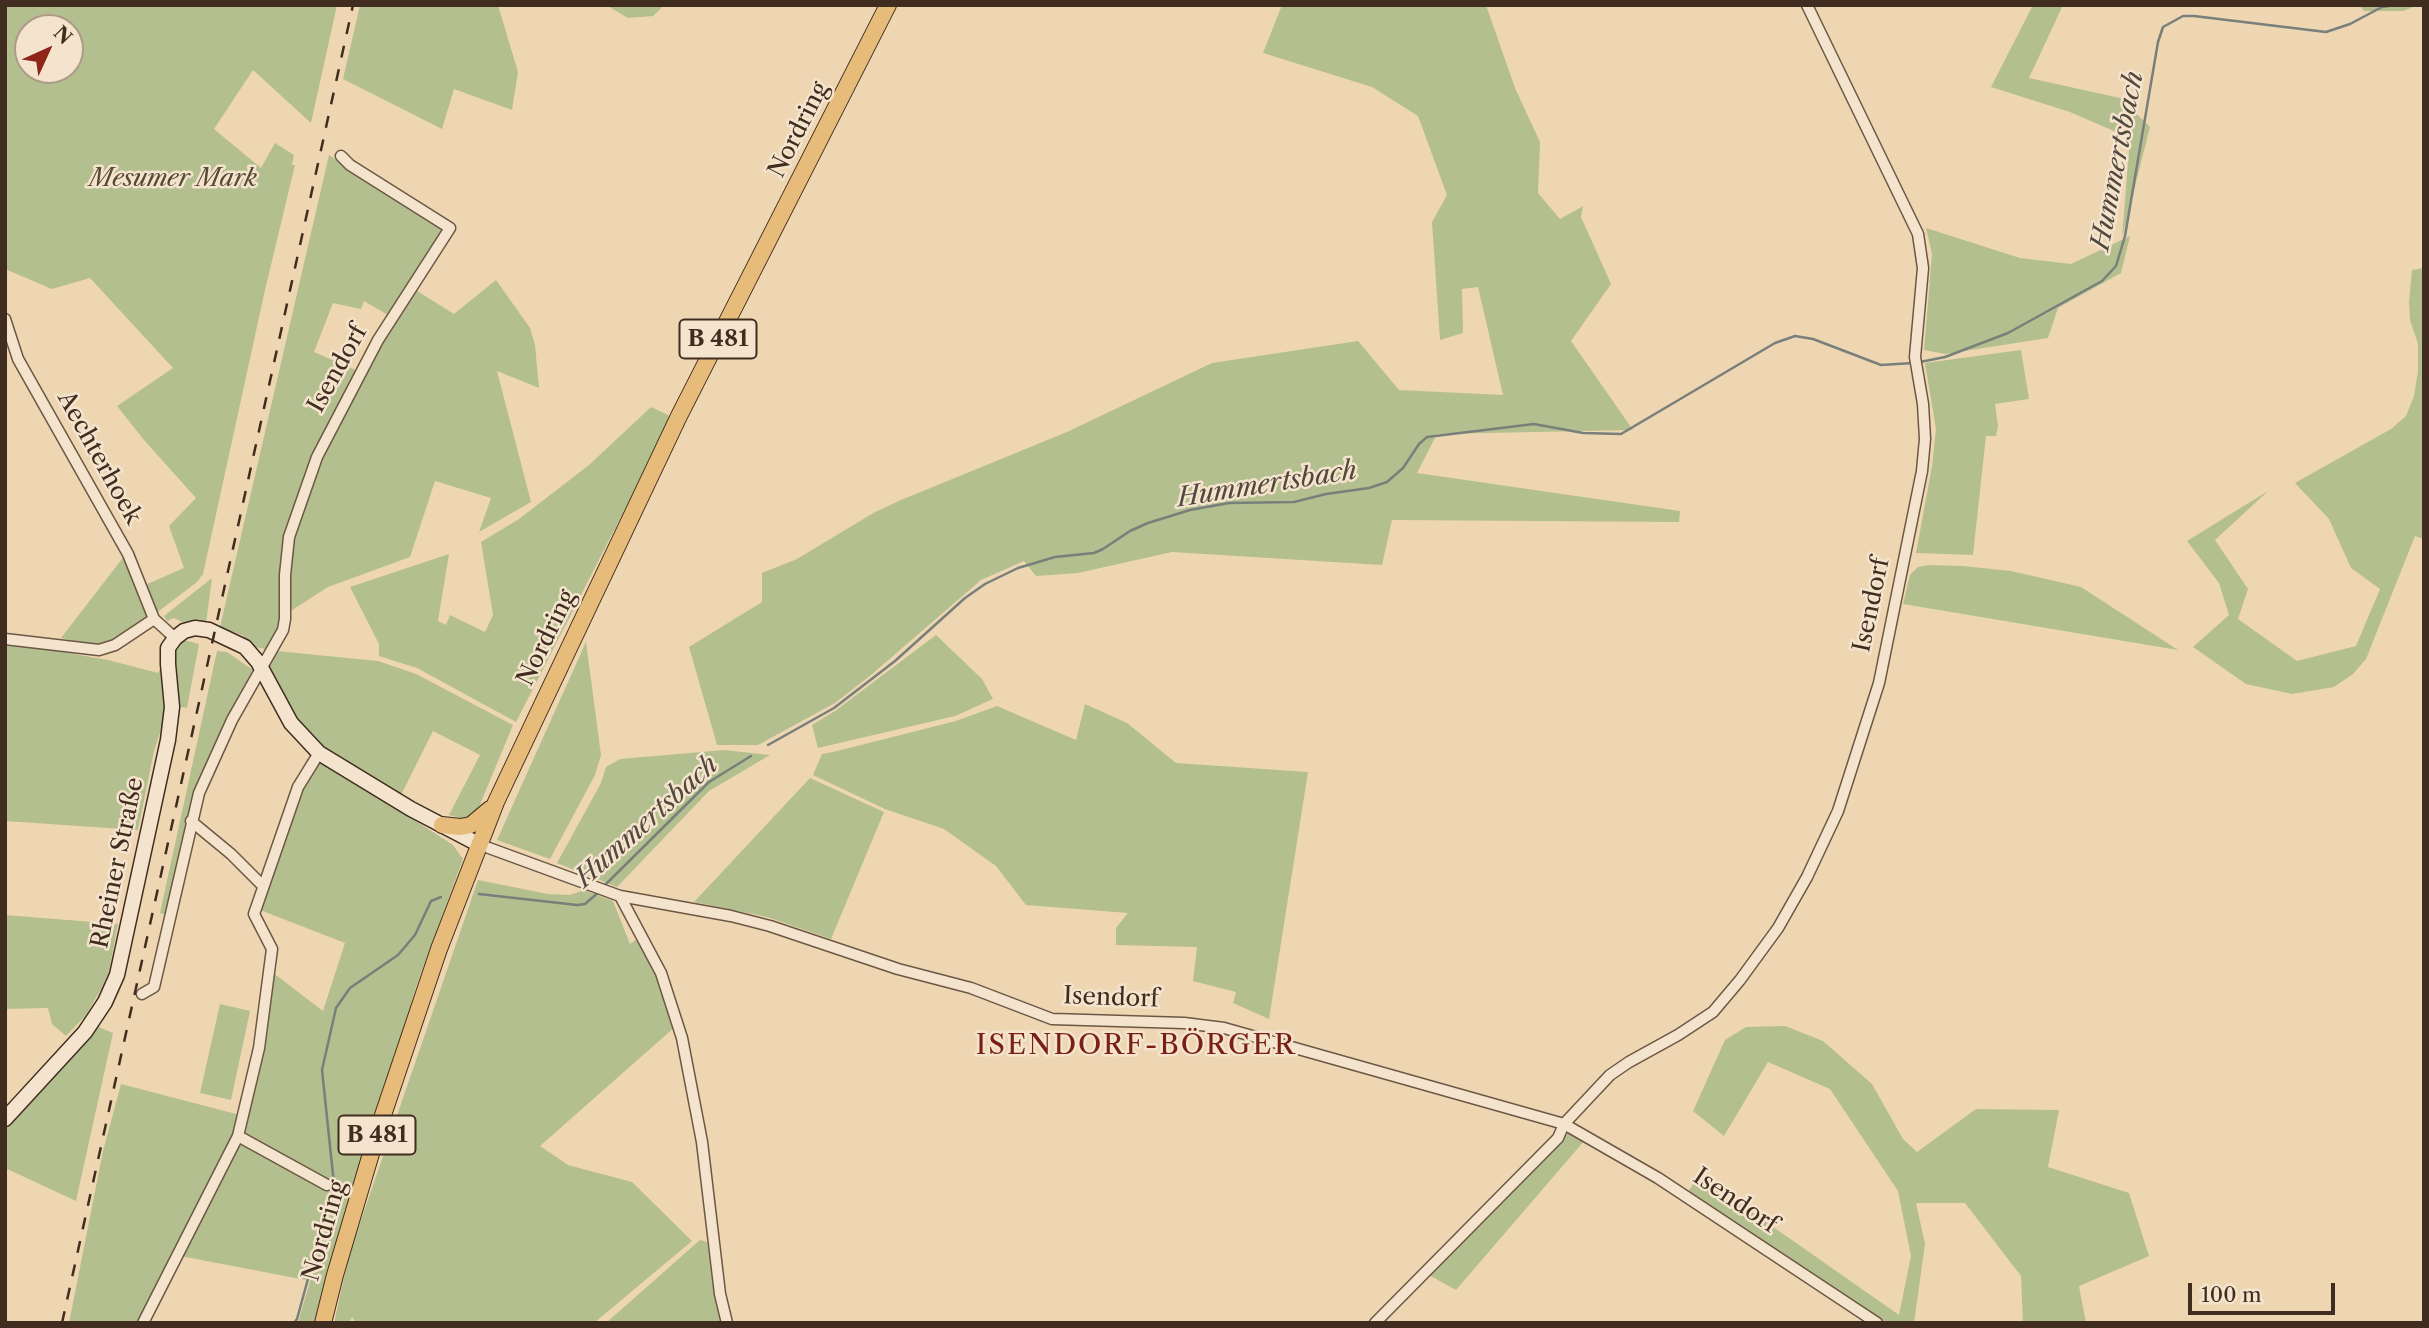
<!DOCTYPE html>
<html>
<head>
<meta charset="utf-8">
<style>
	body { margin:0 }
	#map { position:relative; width:2429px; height:1328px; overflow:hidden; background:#eed6b2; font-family:"Libre Caslon Text",serif }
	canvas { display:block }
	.frame { position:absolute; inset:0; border:7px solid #402d1f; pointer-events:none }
	.north { position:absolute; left:14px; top:14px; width:70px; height:70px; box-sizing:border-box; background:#f4e4cd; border:2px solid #ac9b87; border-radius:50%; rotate:45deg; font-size:19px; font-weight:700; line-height:28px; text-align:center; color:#402d1f }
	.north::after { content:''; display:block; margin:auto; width:24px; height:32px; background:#8f2418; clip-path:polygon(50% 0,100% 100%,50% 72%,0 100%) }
	.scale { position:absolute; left:2188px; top:1283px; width:147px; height:32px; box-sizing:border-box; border:4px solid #402d1f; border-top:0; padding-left:9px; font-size:21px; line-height:24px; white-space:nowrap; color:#402d1f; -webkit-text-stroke:5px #f4e4cd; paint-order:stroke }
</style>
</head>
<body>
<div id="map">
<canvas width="2429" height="1328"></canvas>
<div class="frame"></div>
<div class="north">N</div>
<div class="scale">100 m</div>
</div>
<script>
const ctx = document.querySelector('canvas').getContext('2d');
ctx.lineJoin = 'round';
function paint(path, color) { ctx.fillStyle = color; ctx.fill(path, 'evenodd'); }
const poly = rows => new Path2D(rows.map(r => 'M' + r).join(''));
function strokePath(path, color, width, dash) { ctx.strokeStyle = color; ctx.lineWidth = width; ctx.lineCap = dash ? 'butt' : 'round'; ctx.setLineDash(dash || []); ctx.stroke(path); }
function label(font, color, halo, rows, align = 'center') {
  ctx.font = font + ' "Libre Caslon Text",serif'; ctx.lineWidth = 5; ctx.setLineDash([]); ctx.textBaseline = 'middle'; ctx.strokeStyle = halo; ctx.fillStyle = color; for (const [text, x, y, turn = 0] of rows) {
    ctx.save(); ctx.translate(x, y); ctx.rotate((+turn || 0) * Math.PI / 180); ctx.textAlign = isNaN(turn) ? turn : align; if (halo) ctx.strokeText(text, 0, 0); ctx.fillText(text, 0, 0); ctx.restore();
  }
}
const green = poly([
	[5,5,337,5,311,123,253,70,214,129,261,168,275,143,294,155,292,165,295,165,265,290,203,574,197,582,155,614,145,585,184,568,169,526,196,498,144,440,117,406,173,368,90,278,52,289,5,269],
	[28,28,70,28,70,70,28,70],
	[360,5,498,5,518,72,512,110,454,89,442,129,343,79],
	[606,5,664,5,653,16,628,18],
	[1282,5,1486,5,1515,88,1540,142,1538,193,1560,219,1583,206,1581,217,1611,284,1571,341,1633,430,1437,434,1417,473,1680,511,1679,522,1392,520,1382,565,1172,552,1078,573,1036,576,1024,561,981,580,871,675,835,703,758,745,717,745,689,647,762,602,762,573,797,559,875,512,901,500,1067,432,1212,363,1358,341,1399,390,1503,395,1478,287,1462,289,1463,333,1440,340,1432,222,1447,195,1418,116,1372,87,1263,53],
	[2033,5,2063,5,2029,78,2120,98,2150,127,2122,238,2130,138,2070,112,1991,87],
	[2359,5,2418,5,2403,11,2364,11],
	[329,155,445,229,388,315,364,301,361,309,333,303,314,352,358,371,313,454,296,499,284,537,279,584,281,620,276,634,266,649,255,647,242,635,220,627],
	[1926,228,2020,258,2071,264,2130,236,2121,273,2058,308,2048,338,1945,354,1924,350,1932,254],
	[2424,268,2424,539,2415,536,2366,659,2353,674,2334,687,2292,694,2246,684,2193,647,2229,615,2219,583,2187,541,2268,491,2215,540,2248,589,2238,619,2297,661,2356,646,2380,589,2351,568,2329,519,2295,483,2391,429,2406,416,2414,396,2418,371,2418,344,2410,320,2409,302,2412,270],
	[496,280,530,328,535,345,539,388,497,371,531,502,479,532,491,498,435,481,410,557,328,587,289,612,287,577,291,538,319,458,380,343,414,289,454,314],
	[2021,350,2029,399,1995,404,1998,426,1996,436,1986,436,1973,555,1916,553,1932,466,1936,429,1925,363],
	[651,407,672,417,516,722,417,668,379,656,379,644,350,587,449,554,438,621,446,625,450,615,485,632,493,615,481,542,519,519,589,465],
	[125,555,149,617,114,640,98,647,61,638],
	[1928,565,1963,566,2011,571,2081,587,2178,650,1903,604,1910,575,1918,567],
	[212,578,206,623,182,622,174,618,167,621,164,616],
	[936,635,982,679,993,699,955,716,818,748,812,725,835,711],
	[184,640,199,644,187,708,169,705,154,751,138,830,5,821,5,642,108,660,158,673,161,666,174,656,177,647],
	[586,642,601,755,595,775,550,859,497,840],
	[217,651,227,652,253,670,197,793,167,915,160,913],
	[277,651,378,661,416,674,513,725,479,807,473,814,463,819,449,815,480,755,433,731,401,795,320,745,303,729,289,709,268,665],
	[1085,704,1127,723,1176,763,1308,772,1269,1019,1233,1003,1236,992,1193,981,1197,947,1116,945,1116,928,1128,913,1026,905,996,866,944,829,885,809,813,775,822,754,833,752,956,721,997,706,1076,740],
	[724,750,770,755,709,791,617,887,557,863,601,783,606,767,620,759],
	[320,759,453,845,463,859,416,987,317,1323,298,1323,337,1187,242,1135,272,972,323,1011,345,943,260,910,302,789],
	[810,778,884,812,831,939,767,917,694,902],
	[478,880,548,894,570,895,584,890,613,901,630,944,636,940,656,973,676,1026,540,1146,568,1165,632,1182,692,1241,594,1323,356,1323,352,1317,349,1323,334,1323,349,1255],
	[5,915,118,924,109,971,101,989,86,1015,66,1036,52,1024,48,1008,5,1009],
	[220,1004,250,1011,231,1100,200,1093],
	[96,1026,113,1033,76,1201,5,1168,5,1129],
	[1785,1026,1823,1041,1872,1084,1903,1139,1917,1152,1976,1109,2059,1110,2048,1167,2129,1193,2149,1256,2079,1286,2086,1323,2023,1323,2021,1276,1965,1203,1916,1203,1925,1244,1914,1323,1884,1323,1688,1192,1699,1175,1899,1315,1911,1256,1898,1191,1830,1089,1768,1062,1724,1136,1693,1111,1725,1040,1746,1027],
	[121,1084,240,1115,234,1137,139,1323,69,1323,103,1151],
	[1570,1131,1585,1140,1456,1290,1427,1274],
	[239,1140,330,1189,306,1280,180,1256],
	[700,1240,707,1242,714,1292,722,1323,606,1323]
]);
const stream = poly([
	[1920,362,1945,357,2008,333,2102,281,2116,266,2125,236,2158,42,2163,27,2183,16,2194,16,2326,32,2350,24,2382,7,2395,5],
	[768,745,834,708,895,661,965,598,985,584,1018,568,1055,557,1094,553,1103,549,1130,531,1148,523,1190,510,1229,503,1294,502,1326,494,1369,488,1387,482,1403,468,1419,444,1427,437,1534,424,1583,433,1621,434,1775,343,1795,336,1813,339,1881,365,1913,363],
	[604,886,709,782,751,756],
	[479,894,577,905,585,904,600,891],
	[294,1323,297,1319,334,1184,322,1070,336,1008,350,988,398,955,415,935,431,901,441,897]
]);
const street = poly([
	[5,319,18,359,128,554,154,619,175,638],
	[5,639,99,650,115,645,154,619],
	[191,821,231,854,263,886],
	[478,844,620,896,731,916,770,926,898,969,971,988,1052,1019,1184,1023,1224,1028,1564,1124,1658,1178,1877,1323],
	[620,896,661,973,682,1038,702,1142,720,1294,727,1323],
	[142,994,154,987,199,793,232,720,283,630,285,619,285,575,289,537,317,457,378,340,450,228,350,165,341,156],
	[238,1136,327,1185],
	[143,1323,238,1136,259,1048,272,949,254,914,298,787,319,753],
	[1375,1323,1558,1138,1564,1124,1610,1075,1629,1062,1678,1035,1713,1012,1740,980,1778,928,1807,877,1838,811,1879,683,1922,471,1925,439,1923,404,1915,357,1923,268,1918,234,1807,5]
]);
const secondary = poly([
	[5,1119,85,1032,105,1002,117,975,168,740,172,707,168,664,168,648,175,638,184,631,195,628,209,630,245,647,258,662,291,723,319,753,411,809,478,844]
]);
const primary = poly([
	[442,825,460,827,471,825,490,809],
	[323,1323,335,1275,378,1130,439,949,496,802,679,416,888,5]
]);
const rail = poly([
	[62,1323,353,5]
]);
const shields = [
	[718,339,77],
	[377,1135,77]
];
const shieldNames = [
	["B 481",718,339],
	["B 481",377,1135]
];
const streetNames = [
	["Nordring",799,130,-63],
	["Isendorf",338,369,-61],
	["Aechterhoek",99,458,61],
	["Isendorf",1872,605,-78],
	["Nordring",547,638,-64],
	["Rheiner Straße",118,863,-78],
	["Isendorf",1111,998,2],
	["Isendorf",1735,1201,34],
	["Nordring",325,1231,-74]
];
const parkNames = [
	["Mesumer Mark",173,179]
];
const waterNames = [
	["Hummertsbach",2118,161,-79],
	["Hummertsbach",1267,485,-9],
	["Hummertsbach",647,822,-42]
];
const quarterNames = [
	["ISENDORF-BÖRGER",1136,1046]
];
paint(green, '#b4bf8f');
strokePath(stream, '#797f7b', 2.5);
strokePath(street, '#6c5744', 13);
strokePath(secondary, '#402d1f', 17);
strokePath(primary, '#402d1f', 18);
strokePath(street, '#f4e4cd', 10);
strokePath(secondary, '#f4e4cd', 14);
strokePath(primary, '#e7bb79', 16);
strokePath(rail, '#402d1f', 2.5, [12, 12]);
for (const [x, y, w] of shields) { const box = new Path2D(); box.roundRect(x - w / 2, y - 19.5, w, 39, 5); ctx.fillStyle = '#f4e4cd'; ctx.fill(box); strokePath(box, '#402d1f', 2); }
label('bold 23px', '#402d1f', null, shieldNames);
label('24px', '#402d1f', '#f4e4cd', streetNames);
label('italic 24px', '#574a35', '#f4e4cd', parkNames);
label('italic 26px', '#53483e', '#f4e4cd', waterNames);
ctx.letterSpacing = '2px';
label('28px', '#7a1f14', '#f4e4cd', quarterNames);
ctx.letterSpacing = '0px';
</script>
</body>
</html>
